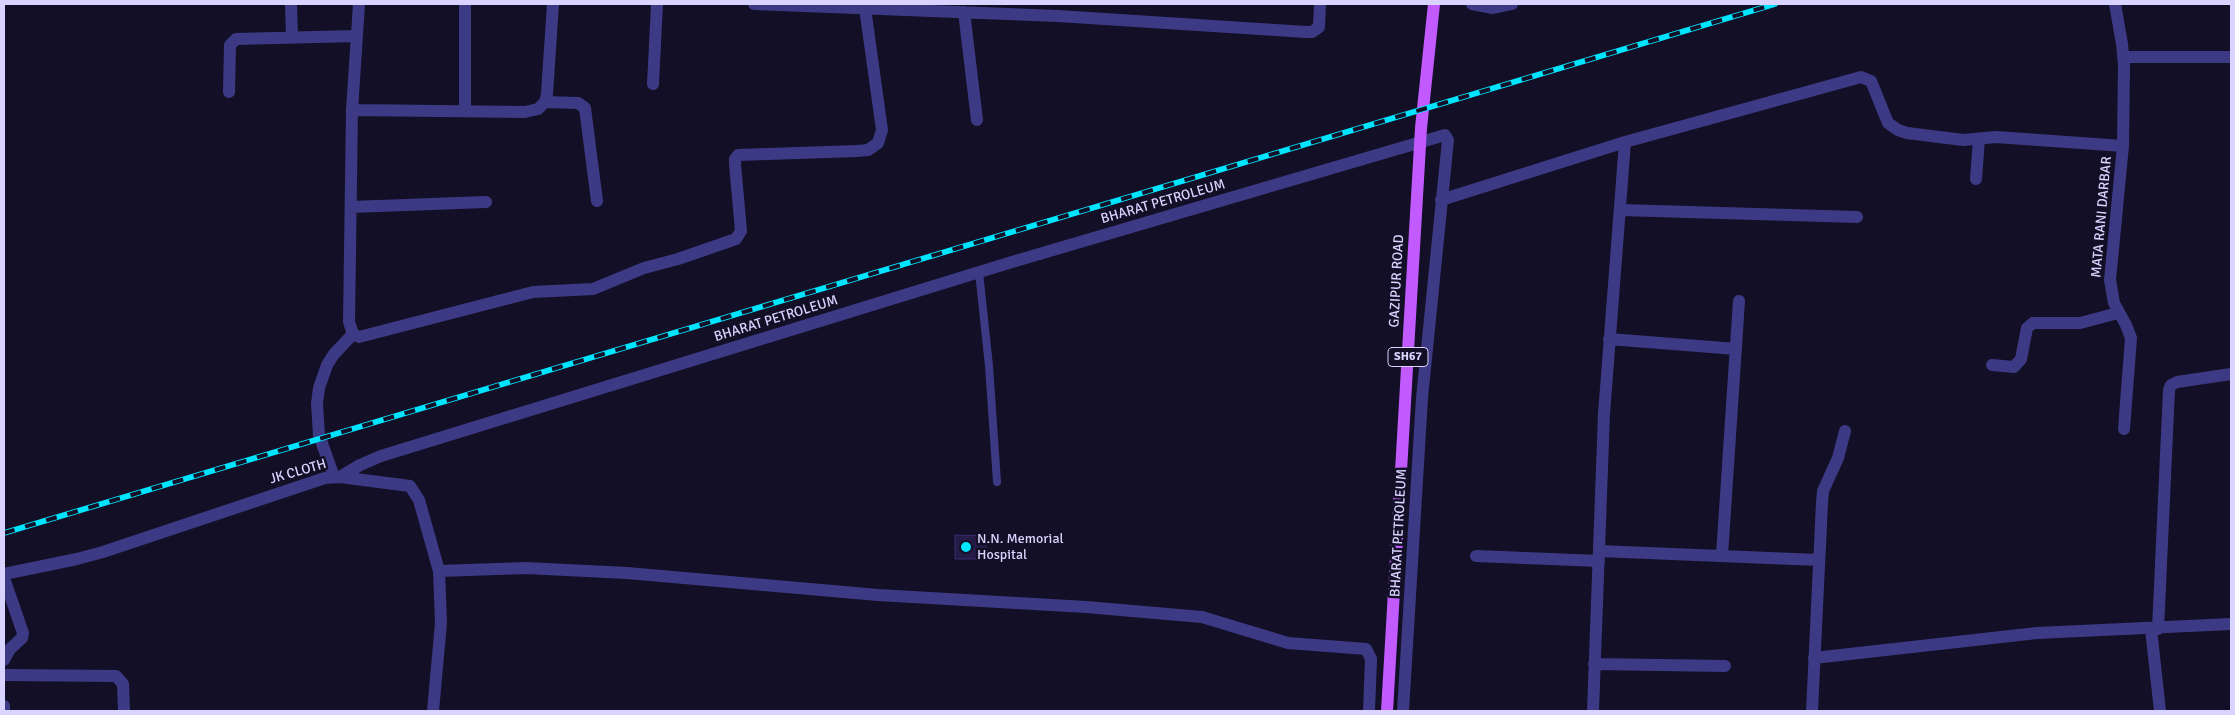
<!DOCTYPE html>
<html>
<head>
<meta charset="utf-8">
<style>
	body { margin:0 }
	#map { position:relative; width:2235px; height:715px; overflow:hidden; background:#130f26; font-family:Signika,sans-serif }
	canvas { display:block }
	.frame { position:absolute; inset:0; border:5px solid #d9d4ff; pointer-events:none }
</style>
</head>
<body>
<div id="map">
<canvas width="2235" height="715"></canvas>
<div class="frame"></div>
</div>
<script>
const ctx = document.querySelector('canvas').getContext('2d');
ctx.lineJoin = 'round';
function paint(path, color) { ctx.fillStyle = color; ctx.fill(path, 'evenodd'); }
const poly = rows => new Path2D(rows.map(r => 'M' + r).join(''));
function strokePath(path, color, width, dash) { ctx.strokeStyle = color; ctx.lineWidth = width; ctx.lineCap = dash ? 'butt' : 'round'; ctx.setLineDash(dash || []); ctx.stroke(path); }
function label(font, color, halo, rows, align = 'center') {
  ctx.font = font + ' Signika,sans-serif'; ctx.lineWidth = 5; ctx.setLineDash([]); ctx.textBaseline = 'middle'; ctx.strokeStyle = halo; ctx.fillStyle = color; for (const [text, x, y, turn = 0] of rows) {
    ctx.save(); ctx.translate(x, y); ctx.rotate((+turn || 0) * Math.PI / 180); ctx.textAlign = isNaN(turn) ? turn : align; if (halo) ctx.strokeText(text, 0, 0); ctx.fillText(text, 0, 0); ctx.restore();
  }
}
const building = poly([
	[955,535,986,536,986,559,955,559,955,535]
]);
const service = poly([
	[979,272,989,366,997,482]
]);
const minor = poly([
	[291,4,292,37],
	[359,4,352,110,349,322,353,334,359,337,533,292,593,289,644,268,678,259,736,239,741,231,735,164,735,159,738,155,857,151,868,150,878,143,882,130,865,8],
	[754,4,1058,16,1306,32,1312,32,1319,27,1320,4],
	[1472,4,1493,8,1512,4],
	[2115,4,2122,44,2124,65,2123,146,2110,280,2114,303,2126,325,2131,338,2124,429],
	[964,12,977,120],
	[2123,57,2231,57],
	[653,84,657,4],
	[229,92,230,45,236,39,356,36],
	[545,102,578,103,585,108,597,201],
	[352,110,525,112,538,109,545,102,547,94,553,4],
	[465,111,465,4],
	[1976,179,1979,139],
	[1441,200,1625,142,1861,77,1871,81,1888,123,1898,130,1907,133,1963,140,1996,137,2123,146],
	[351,207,486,202],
	[1621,210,1857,217],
	[1609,339,1736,349],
	[1992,365,2014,367,2021,359,2027,328,2033,323,2080,323,2118,313],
	[334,477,319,435,317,403,319,388,327,365,334,354,353,334],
	[340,477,360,465,381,456,1012,262,1445,135,1448,140,1422,398,1403,711],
	[1599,551,1818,560],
	[1722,555,1739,301],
	[1476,556,1599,561],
	[439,571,526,568,627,573,878,595,1086,607,1202,617,1288,643,1366,649,1371,659,1369,711],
	[4,574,77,559,103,552,325,478,340,477,410,486,419,500,439,571,441,623,433,711],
	[4,578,23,633,22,638,10,649,4,660],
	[2151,629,2160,711],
	[2158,629,2169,390,2171,385,2177,382,2231,374],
	[1814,658,2037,633,2231,624],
	[1594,664,1725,666],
	[4,675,116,676,123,684,124,711],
	[4,706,4,711],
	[1593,711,1604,414,1625,142],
	[1812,711,1822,503,1823,491,1838,458,1845,431]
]);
const primary = poly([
	[1387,711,1421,128,1434,4]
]);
const rail = poly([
	[4,533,1775,4]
]);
const markers = [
	[966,547,6,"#00e5ff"]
];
const shields = [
	[1408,357,40]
];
const shieldNames = [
	["SH67",1408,357]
];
const streetNames = [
	["BHARAT PETROLEUM",1163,202,-16],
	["MATA RANI DARBAR",2102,217,-85],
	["GAZIPUR ROAD",1397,281,-87],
	["BHARAT PETROLEUM",776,319,-17],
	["JK CLOTH",298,472,-16],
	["BHARAT PETROLEUM",1399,533,-87]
];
const poiNames = [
	["N.N. Memorial",977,539],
	["Hospital",977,555]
];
paint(building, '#241b47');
strokePath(building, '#3b2d73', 1);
strokePath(service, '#3d3a85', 8);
strokePath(minor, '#3d3a85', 12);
strokePath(primary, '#c25bff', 12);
strokePath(rail, '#00e5ff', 5.5);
strokePath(rail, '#130f26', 4, [11]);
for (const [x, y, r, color] of markers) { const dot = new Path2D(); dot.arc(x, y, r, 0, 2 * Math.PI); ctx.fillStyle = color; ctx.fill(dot); strokePath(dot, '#130f26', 2); }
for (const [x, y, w] of shields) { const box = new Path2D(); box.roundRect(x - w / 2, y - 9.5, w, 19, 4); ctx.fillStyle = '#130f26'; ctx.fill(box); strokePath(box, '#d9d4ff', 1); }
label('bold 12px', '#d9d4ff', null, shieldNames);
label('14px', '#d9d4ff', '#130f26', streetNames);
label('14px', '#d9d4ff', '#130f26', poiNames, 'left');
</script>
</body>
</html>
